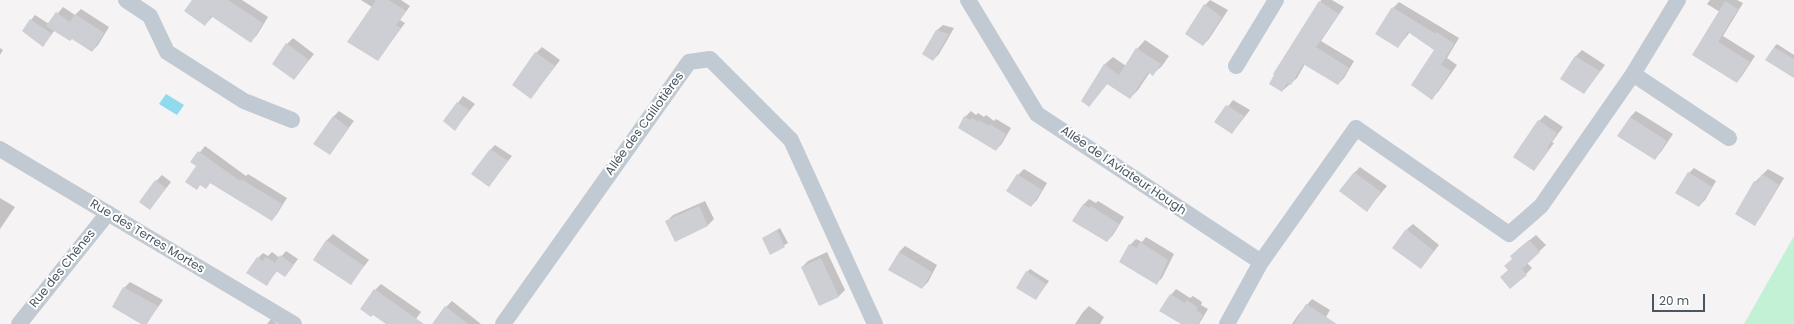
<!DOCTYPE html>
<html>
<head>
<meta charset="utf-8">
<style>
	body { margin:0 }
	#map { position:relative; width:1794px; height:324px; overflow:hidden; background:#f5f3f3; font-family:Poppins,sans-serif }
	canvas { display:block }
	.scale { position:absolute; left:1652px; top:294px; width:53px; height:18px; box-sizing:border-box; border:2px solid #4a5661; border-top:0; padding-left:5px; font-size:12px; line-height:14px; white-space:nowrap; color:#4a5661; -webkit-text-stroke:3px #fff; paint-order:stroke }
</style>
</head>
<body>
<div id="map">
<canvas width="1794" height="324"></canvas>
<div class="scale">20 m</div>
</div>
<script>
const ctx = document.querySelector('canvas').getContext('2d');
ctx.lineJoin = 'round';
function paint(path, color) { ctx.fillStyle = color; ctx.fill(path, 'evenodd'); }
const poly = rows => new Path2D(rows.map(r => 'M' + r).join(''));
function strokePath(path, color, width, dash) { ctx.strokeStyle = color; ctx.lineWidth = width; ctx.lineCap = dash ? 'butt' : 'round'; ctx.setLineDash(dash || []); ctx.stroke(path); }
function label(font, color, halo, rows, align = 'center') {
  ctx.font = font + ' Poppins,sans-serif'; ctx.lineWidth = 4; ctx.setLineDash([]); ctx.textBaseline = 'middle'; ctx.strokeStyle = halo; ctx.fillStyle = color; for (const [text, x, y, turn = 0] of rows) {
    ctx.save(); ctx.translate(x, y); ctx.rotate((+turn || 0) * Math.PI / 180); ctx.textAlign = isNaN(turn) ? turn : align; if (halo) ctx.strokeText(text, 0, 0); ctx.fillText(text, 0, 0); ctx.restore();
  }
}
const green = poly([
	[1794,236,1794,324,1744,324]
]);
const water = poly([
	[166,94,184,105,177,115,159,104]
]);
const shadow = poly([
	[196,0,242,0,268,17,257,35,251,41,213,16,205,25],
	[361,0,401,0,410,6,400,20,405,23,378,59,372,7],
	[1210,0,1228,10,1209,39,1203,45,1205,5],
	[1321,0,1332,0,1344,7,1321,41,1354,61,1344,78,1338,84,1305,64,1297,78,1282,91],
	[1710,0,1737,0,1743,3,1723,36,1755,56,1742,76,1737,82,1693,54,1720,12,1707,4],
	[1399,2,1459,38,1447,58,1457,65,1438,92,1432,98,1436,50,1410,32,1398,47,1377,34,1393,8],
	[63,7,75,15,81,9,109,27,98,45,92,51,72,38,55,30,43,45,31,20,35,15,49,24],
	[943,25,954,28,939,54,933,60,936,31],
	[293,38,314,54,294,79,287,44],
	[1145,40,1169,56,1162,66,1153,74,1150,72,1138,90,1130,98,1108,83,1089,106,1104,65,1113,57,1126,66,1137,49],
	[1777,44,1794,55,1794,69,1774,47],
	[542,47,560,60,531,98,536,53],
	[0,48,3,50,0,55],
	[1582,50,1605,65,1584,93,1562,79,1576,56],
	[463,96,475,104,455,129,444,121],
	[1233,100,1250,110,1232,133,1216,122],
	[339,111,354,121,329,154,333,117],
	[971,111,976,115,978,113,984,117,986,115,994,121,996,119,1011,128,1001,145,995,150,965,117],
	[1636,111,1673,134,1661,152,1655,158,1630,117],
	[1545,115,1563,127,1552,142,1554,143,1534,170,1539,121],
	[495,145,512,156,489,186,491,149],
	[205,146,246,176,248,174,287,198,277,214,272,220,211,182,206,188,197,166,192,162],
	[1360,167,1387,186,1367,210,1354,173],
	[1694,168,1716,181,1705,200,1699,206,1689,173],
	[1024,169,1047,183,1037,200,1031,206,1018,175],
	[1768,169,1784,178,1760,218,1754,224,1755,182],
	[162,175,171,182,150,209,156,181],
	[0,198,15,207,0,229],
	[1089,199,1096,203,1098,201,1124,217,1113,235,1107,241,1083,205],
	[705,201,714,219,708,225,676,240,667,221,673,215],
	[1413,224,1439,245,1421,268,1407,229],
	[780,228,788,243,770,253,763,238],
	[333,234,369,260,351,283,315,260,327,240],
	[1536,235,1546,245,1527,263,1532,268,1526,274,1509,270,1517,250],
	[1146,237,1174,254,1162,278,1156,284,1130,245,1136,239,1142,242],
	[905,246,937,265,928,282,922,288,899,252],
	[286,251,298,259,285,276,277,271,267,284,258,258,263,253,268,256,272,252,280,258],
	[827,252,845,290,839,296,820,305,802,267,808,261],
	[1030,269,1049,281,1036,299,1027,272],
	[130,282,163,300,146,324,143,324,124,288],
	[381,284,421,312,412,324,389,324,375,290],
	[1176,289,1190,298,1193,296,1202,302,1201,305,1208,309,1199,324,1184,324,1171,295],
	[1312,299,1330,310,1322,324,1292,324,1298,315],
	[452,301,481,324,435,324,446,307],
	[1089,306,1104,317,1100,324,1075,324,1083,312],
	[271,319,277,324,267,324]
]);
const building = poly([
	[192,0,228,0,263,23,251,43,211,16,205,26,184,11],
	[376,0,389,0,406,11,396,25,401,28,378,61,347,42],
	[1319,1,1339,14,1316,47,1349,68,1338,85,1303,64,1291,85,1287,83,1282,92,1269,84,1274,75,1273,74],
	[1725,1,1738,9,1718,42,1750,62,1737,83,1692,55],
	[1204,4,1222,17,1203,46,1185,34],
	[1392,7,1436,34,1437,32,1454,44,1441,65,1451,71,1432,100,1411,85,1434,50,1408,32,1398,48,1375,34],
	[56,12,70,22,75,14,104,33,92,52,72,39,70,41,46,26],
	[30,19,52,34,43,47,22,31],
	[936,30,949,34,933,61,922,54],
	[286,43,309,60,294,80,272,64],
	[1774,47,1794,59,1794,78,1765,60],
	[1136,48,1161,64,1153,76,1148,72,1130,99,1107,84,1089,107,1081,101,1104,64,1119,75],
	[535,52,555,66,531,99,512,85],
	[1575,56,1600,71,1584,94,1560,79],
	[457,102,469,110,455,131,443,121],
	[1226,105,1244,116,1232,134,1214,122],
	[333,116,349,128,330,155,313,144],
	[964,116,970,120,972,118,978,122,979,120,989,126,990,124,1006,134,996,151,958,128],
	[1630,117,1667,141,1655,160,1617,136],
	[1538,120,1557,133,1547,148,1549,150,1534,171,1513,157],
	[490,149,508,161,489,187,471,174],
	[198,151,240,181,241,179,282,204,272,221,210,183,206,189,200,185,197,190,185,182,196,166,190,162],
	[1354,172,1381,192,1367,212,1339,191],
	[1688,172,1712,187,1699,207,1675,193],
	[1017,174,1042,190,1031,207,1006,191],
	[1762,174,1779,185,1755,226,1735,214,1754,181,1757,183],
	[155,180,166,188,150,210,139,202],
	[1083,204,1089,208,1091,206,1119,224,1107,242,1072,221],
	[699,206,708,226,675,242,665,221],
	[1406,229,1434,251,1421,269,1392,248],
	[777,230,785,247,770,255,762,238],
	[326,240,364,266,351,285,313,260],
	[1529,240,1540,252,1522,269,1527,275,1510,289,1500,277,1508,270,1504,266,1512,259,1510,256],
	[1140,242,1168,260,1157,285,1119,262,1129,244,1137,248],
	[899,252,932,272,922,289,888,270],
	[280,255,294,265,285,277,276,271,267,286,246,273,257,257,263,261,266,257,275,263],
	[821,258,839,297,819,306,801,267],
	[1026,271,1046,284,1036,300,1016,288],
	[123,287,158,306,147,324,141,324,112,307],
	[374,289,424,324,386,324,373,315,371,317,360,309],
	[1170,294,1185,303,1187,300,1198,308,1196,310,1203,315,1198,324,1181,324,1159,311],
	[1306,304,1337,324,1294,324],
	[445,306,468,324,432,324]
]);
const street = poly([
	[126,0,150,16,167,52,244,101,292,120],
	[968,0,1037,114,1261,262,1227,324],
	[1236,66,1276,0],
	[1633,74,1729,138],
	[0,149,294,324],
	[1261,262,1356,128,1509,234,1541,206,1633,74,1678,0],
	[19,324,108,213],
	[503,324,689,62,710,59,791,140,875,324]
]);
const streetNames = [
	["Allée des Caillotières",645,124,-54],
	["Allée de l'Aviateur Hough",1123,171,34],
	["Rue des Terres Mortes",147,237,31],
	["Rue des Chênes",63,269,-51]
];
paint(green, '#c3f1d5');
paint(water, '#90daee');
paint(shadow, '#0003');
paint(building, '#cdcfd5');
strokePath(street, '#c1cad2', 16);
label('12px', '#4a5661', '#fff', streetNames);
</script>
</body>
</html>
